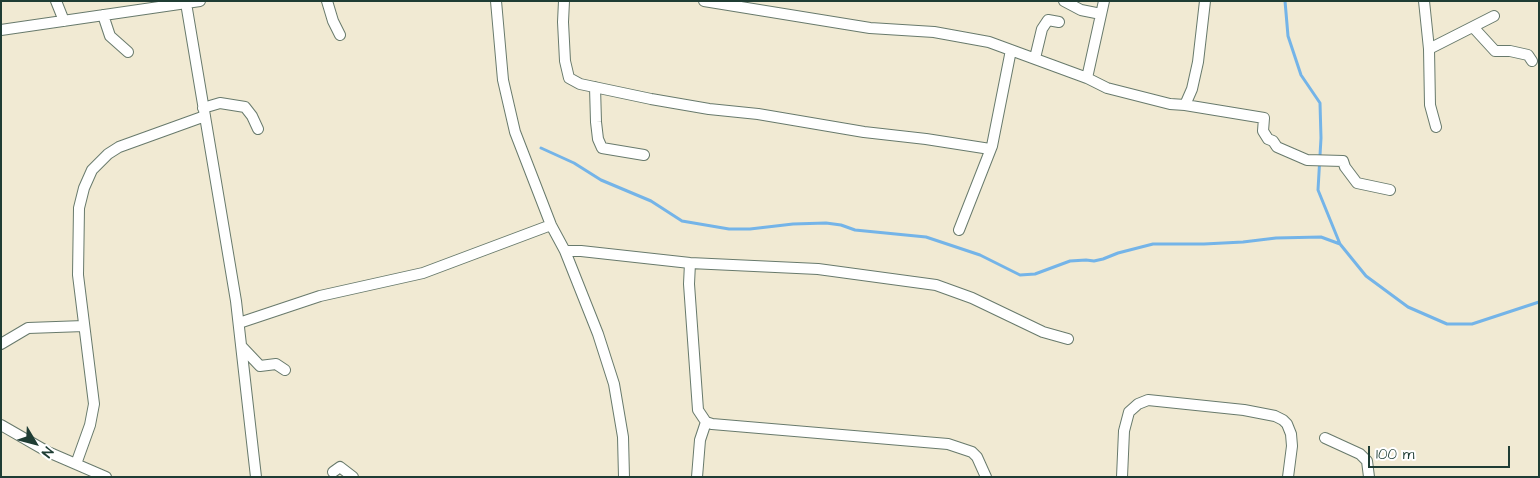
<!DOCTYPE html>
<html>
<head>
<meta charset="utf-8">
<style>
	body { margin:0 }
	#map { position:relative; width:1540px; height:478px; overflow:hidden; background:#f1ead3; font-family:"Architects Daughter",sans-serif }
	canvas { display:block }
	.frame { position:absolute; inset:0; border:2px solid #1f3d34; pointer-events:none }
	.north { position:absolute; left:10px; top:418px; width:50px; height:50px; -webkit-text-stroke:4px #fff; paint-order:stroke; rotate:127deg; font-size:14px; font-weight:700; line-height:20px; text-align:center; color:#1f3d34 }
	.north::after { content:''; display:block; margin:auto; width:18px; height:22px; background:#1f3d34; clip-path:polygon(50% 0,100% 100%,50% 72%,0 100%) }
	.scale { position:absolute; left:1368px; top:446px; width:142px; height:22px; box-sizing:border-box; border:2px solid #1f3d34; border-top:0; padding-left:6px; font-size:15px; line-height:18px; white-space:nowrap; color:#1f3d34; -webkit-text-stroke:4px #fff; paint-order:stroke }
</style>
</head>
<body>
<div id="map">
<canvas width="1540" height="478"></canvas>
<div class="frame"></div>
<div class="north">N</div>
<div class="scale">100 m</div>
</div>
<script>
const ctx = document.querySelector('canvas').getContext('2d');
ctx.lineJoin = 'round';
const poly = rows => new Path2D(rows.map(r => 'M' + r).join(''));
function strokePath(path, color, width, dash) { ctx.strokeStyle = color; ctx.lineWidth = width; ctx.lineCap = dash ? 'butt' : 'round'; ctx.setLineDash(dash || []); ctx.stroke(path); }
const stream = poly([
	[1285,1,1288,36,1301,75,1320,103,1321,138,1318,190,1340,244,1366,276,1408,307,1447,324,1472,324,1539,302],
	[541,148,574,163,601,180,651,201,682,221,729,229,750,229,793,224,826,223,841,225,855,230,926,237,980,255,1020,275,1035,274,1070,261,1086,260,1094,261,1103,259,1118,253,1153,244,1204,244,1243,242,1276,238,1321,237,1340,244]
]);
const minor = poly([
	[56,1,64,21],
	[327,1,333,21,340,35],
	[496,1,503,80,515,132,551,225,565,251,598,334,614,384,623,437,624,477],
	[564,1,563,22,565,61,569,78,580,84,651,99,709,109,758,114,864,132,926,139,990,149],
	[704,1,870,28,934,32,989,42,1087,78,1107,88,1170,104,1185,105,1264,118,1263,131,1268,139,1273,141,1277,147,1307,160,1343,161,1345,167,1357,183,1390,190],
	[1064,1,1081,10,1101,14],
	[1424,1,1429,49,1430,105,1436,127],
	[186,3,236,301,256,477],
	[103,15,110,36,128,52],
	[1473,27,1495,51,1510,51,1528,55,1532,61],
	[1,30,200,1],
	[1429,49,1494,16],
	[1035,58,1042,29,1048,20,1059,22],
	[1087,78,1104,1],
	[595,87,596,122,598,139,602,148,644,155],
	[1185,105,1192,89,1198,62,1205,1],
	[203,108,220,103,245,107,252,116,258,129],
	[959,230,992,146,1011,50],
	[565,251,581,251,690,263,818,269,936,285,972,298,1043,332,1068,339],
	[690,263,689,284,698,410,706,422,712,424,948,444,972,452,977,457,986,477],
	[239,323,320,296,423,273,551,225],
	[1,344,28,328,84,326],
	[242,347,260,366,276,364,285,370],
	[1,425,48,452,106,477],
	[1325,438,1360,454,1367,461,1369,477],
	[76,464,90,425,94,404,78,275,79,208,84,188,92,170,108,154,119,147,205,116],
	[333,472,340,467,353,477],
	[697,477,700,440,706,422],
	[1122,477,1124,431,1129,412,1138,404,1148,400,1244,410,1275,416,1283,420,1287,424,1291,434,1292,446,1288,477]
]);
strokePath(stream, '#74b4e8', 3);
strokePath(minor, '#687a6c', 12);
strokePath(minor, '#fff', 10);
</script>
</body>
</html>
